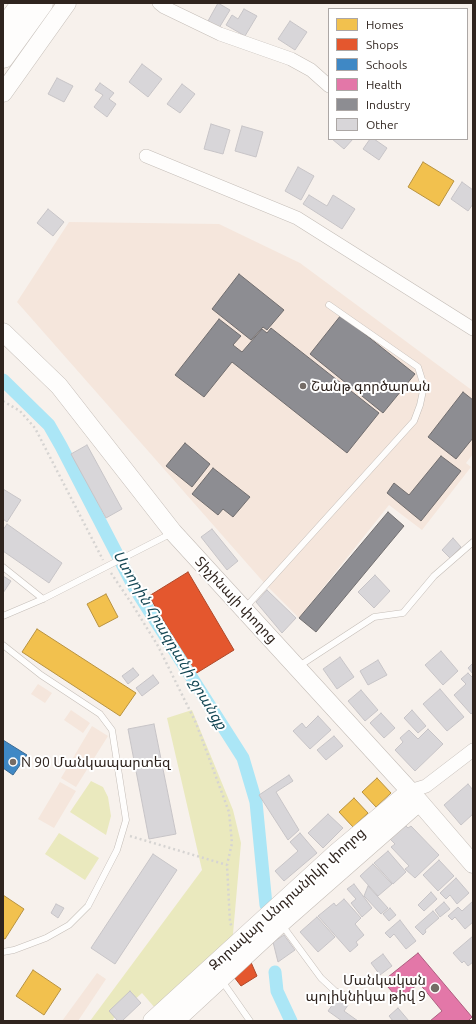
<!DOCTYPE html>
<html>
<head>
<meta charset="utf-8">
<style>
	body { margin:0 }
	#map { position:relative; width:476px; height:1024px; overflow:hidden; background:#f7f1ec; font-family:Ubuntu,sans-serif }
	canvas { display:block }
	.frame { position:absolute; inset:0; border:4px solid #2f241e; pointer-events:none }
	.legend { position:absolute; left:328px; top:8px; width:140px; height:132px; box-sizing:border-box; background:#fff; border:1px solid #aca7a5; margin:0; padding:5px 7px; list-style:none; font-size:12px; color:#2f241e }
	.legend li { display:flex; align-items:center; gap:8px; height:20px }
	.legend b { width:20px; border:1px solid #aca7a5 }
</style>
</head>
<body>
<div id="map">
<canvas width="476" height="1024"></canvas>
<div class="frame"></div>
<ul class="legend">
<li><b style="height:11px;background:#f2c14e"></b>Homes</li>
<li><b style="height:11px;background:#e4572e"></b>Shops</li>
<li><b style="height:11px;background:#3f88c5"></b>Schools</li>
<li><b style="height:11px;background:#e377a8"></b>Health</li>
<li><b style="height:11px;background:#8d8d92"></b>Industry</li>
<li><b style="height:11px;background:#d8d6d9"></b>Other</li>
</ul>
</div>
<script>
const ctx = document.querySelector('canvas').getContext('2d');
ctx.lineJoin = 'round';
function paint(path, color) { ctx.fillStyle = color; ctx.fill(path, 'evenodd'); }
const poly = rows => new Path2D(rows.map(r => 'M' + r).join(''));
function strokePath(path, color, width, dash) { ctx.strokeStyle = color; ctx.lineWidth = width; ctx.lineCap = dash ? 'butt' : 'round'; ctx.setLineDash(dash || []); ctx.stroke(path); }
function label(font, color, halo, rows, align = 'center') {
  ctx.font = font + ' Ubuntu,"Noto Sans Armenian",sans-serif'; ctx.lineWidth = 4; ctx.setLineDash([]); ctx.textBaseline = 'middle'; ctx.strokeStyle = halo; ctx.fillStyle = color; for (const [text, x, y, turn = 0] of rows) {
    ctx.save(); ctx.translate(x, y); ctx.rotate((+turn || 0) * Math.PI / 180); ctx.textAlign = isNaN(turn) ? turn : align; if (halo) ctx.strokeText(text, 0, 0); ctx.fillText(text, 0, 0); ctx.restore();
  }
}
const built = poly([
	[69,222,219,224,300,263,473,391,473,454,466,463,471,467,422,530,389,505,299,618,266,585,17,302],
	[38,684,52,693,45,703,31,694],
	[71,710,90,723,83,733,64,720],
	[92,726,108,736,76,787,61,778],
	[60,782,76,791,54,828,38,819],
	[97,973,106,979,78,1021,62,1021]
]);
const green = poly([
	[192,710,233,810,241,843,232,945,162,1016,142,993,113,1019,114,1021,90,1021,202,870,167,718],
	[91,781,103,787,108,797,111,816,106,835,70,812],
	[59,833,99,858,85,880,45,854]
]);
const homes = poly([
	[423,162,454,181,439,206,408,187,423,162],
	[106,594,118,617,99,627,87,604,106,594],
	[37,629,136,693,120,716,22,652,37,629],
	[377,778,391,793,376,807,362,792,377,778],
	[354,798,368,813,353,827,339,812,354,798],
	[3,895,24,909,5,939,3,938,3,895],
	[33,970,61,989,44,1015,16,996,33,970]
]);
const shops = poly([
	[188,572,234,650,195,674,149,596,188,572],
	[250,960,257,976,241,986,231,973,250,960]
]);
const schools = poly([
	[3,740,27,755,13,775,3,768,3,740]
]);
const health = poly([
	[418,953,472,1017,468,1021,430,1021,442,1011,419,983,405,995,401,989,394,994,388,987,393,983,388,977,418,953]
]);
const industry = poly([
	[239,274,284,310,267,330,263,327,251,340,212,309,239,274],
	[341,315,415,374,383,413,310,354,341,315],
	[219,319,241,336,233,345,242,352,262,329,267,333,271,328,379,413,347,453,232,362,204,397,175,375,219,319],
	[463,392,473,400,473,438,456,459,428,437,463,392],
	[185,443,210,464,192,487,166,466,185,443],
	[441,456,461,471,421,521,387,493,394,483,409,495,441,456],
	[213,468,250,497,233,517,223,509,218,515,192,494,213,468],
	[388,512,404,526,316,632,299,618,388,512]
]);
const canal = poly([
	[3,380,49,425,61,446,134,587,243,758,256,802,266,905],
	[275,972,277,991,291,1021]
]);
const building = poly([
	[218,3,230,10,219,28,208,21,218,3],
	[244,9,257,16,245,36,226,25,232,15,238,19,244,9],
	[290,21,307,32,295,50,278,39,290,21],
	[142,64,162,79,148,97,129,82,142,64],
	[57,78,73,86,64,102,48,94,57,78],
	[100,83,114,93,109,99,116,104,107,117,94,107,103,95,95,90,100,83],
	[182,84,195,94,180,113,167,104,182,84],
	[211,124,230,130,223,154,204,149,211,124],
	[242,126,263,132,256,157,235,151,242,126],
	[332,139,353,139,344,149,332,139],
	[370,139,374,139,387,148,379,160,363,149,370,139],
	[298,167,314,176,301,200,285,191,298,167],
	[462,182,473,190,473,204,468,211,451,199,462,182],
	[309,195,327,206,333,195,355,209,342,229,303,204,309,195],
	[48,209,64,222,53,236,37,223,48,209],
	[87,445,122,509,106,518,71,454,87,445],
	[3,489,21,500,7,522,3,519,3,489],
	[7,524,62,563,49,583,3,551,3,530,7,524],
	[212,529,238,561,227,570,201,537,212,529],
	[453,538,461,547,450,558,442,550,453,538],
	[375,575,390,591,374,608,358,592,375,575],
	[3,576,11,581,3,593,3,576],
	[267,590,296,618,282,633,256,602,267,590],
	[441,651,458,671,443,685,425,665,441,651],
	[340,657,354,677,337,689,323,669,340,657],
	[378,660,387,675,368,685,360,671,378,660],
	[473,663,473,674,468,668,473,663],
	[133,668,139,675,128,684,122,676,133,668],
	[468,673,473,678,473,712,471,714,454,695,466,684,461,679,468,673],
	[153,675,159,683,142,696,136,688,153,675],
	[440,689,464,717,447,731,423,704,440,689],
	[361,690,378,710,365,721,348,701,361,690],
	[412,710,426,726,418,733,404,718,412,710],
	[381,713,395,728,384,738,370,723,381,713],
	[318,716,331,730,310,749,293,731,302,723,306,728,318,716],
	[154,724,176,834,149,839,128,729,154,724],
	[428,729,443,744,415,771,395,750,403,742,400,738,409,730,418,739,428,729],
	[334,736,343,746,326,760,317,750,334,736],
	[289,775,293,781,276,792,299,830,288,840,259,795,289,775],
	[468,784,473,790,473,814,461,825,444,805,468,784],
	[328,814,343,828,323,848,308,833,328,814],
	[402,822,408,828,411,826,439,855,415,878,405,869,409,866,391,847,395,844,387,836,402,822],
	[300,833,317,853,284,881,275,871,298,851,290,842,300,833],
	[388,851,406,872,393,884,374,863,388,851],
	[153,854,177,870,115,964,91,948,153,854],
	[439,860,454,876,438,891,423,875,439,860],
	[373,864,392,884,378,896,360,876,373,864],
	[456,878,469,893,457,904,450,895,446,899,440,893,456,878],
	[354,884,372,908,362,917,351,903,356,899,347,889,354,884],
	[368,886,388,908,381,914,364,896,368,886],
	[431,892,437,899,424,911,418,905,431,892],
	[344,899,361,918,355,924,364,935,356,942,358,945,350,952,318,916,334,903,336,906,344,899],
	[473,901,473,922,465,929,455,917,452,920,448,916,458,907,462,911,473,901],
	[444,902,450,909,440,917,435,910,444,902],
	[56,904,64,908,58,918,51,913,56,904],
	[390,908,396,915,389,921,383,914,390,908],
	[433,911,439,918,425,930,426,932,423,935,415,927,433,911],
	[317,917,335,937,318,952,300,932,317,917],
	[400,920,416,941,406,949,394,934,390,938,385,933,400,920],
	[284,935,295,950,278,962,273,942,284,935],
	[473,936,473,962,468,966,464,961,462,963,453,953,473,936],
	[383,954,392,966,380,975,371,963,383,954],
	[130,991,141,1003,122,1021,118,1021,109,1011,130,991],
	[338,997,348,1005,344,1011,358,1021,342,1021,328,1011,338,997],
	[398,1008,409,1021,393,1021,389,1016,398,1008]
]);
const path = poly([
	[3,401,20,411,35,428,103,560],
	[111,573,132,604,158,646,196,723,229,812,232,843,227,865,230,922,232,928],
	[130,836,227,865]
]);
const lane = poly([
	[3,567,43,599],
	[245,608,414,421,420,405,424,386,418,367,329,305],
	[3,616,43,599,172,533],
	[3,645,41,675,100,714,112,730,126,820,117,850,88,906,69,925,46,938,14,950,3,952],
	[299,666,374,617,403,613,434,576,473,542],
	[282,925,321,978,335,991,350,998,368,998],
	[222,981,250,1021]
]);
const street = poly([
	[159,3,164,7,220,34,291,59,311,70,329,86],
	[146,156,297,218,473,329],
	[410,791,426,786,473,750]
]);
const secondary = poly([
	[3,93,67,3],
	[3,332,59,386,173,532,410,791,473,864],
	[152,1021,336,853,410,791],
	[175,1021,280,924,419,802]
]);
const highway = poly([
	[3,30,23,3],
	[3,57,42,3]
]);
const markers = [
	[303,386,4,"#756c66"],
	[13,762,4,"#756c66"],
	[435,988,5,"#756c66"]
];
const poiNames = [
	["Շանթ գործարան",311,386],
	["N 90 Մանկապարտեզ",21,762],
	["Մանկական",426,980,"right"],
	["պոլիկնիկա թիվ 9",426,996,"right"]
];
const streetNames = [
	["Տիչինայի փողոց",236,600,47],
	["Զորավար Անդրանիկի փողոց",287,899,-42]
];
const waterNames = [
	["Ստորին Հրազդանի ջրանցք",170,640,59]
];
paint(built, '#f5e6dc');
paint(green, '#eae9be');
paint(homes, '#f2c14e');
strokePath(homes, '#b89240', 1);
paint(shops, '#e4572e');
strokePath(shops, '#ae4829', 1);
paint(schools, '#3f88c5');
strokePath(schools, '#3a6a93', 1);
paint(health, '#e377a8');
strokePath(health, '#ad5e7f', 1);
paint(industry, '#8d8d92');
strokePath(industry, '#716e6f', 1);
strokePath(canal, '#abe6f6', 13);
paint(building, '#d8d6d9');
strokePath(building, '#c7c4c7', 1);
strokePath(lane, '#c4bdb7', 7);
strokePath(street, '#c4bdb7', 14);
strokePath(secondary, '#c4bdb7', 19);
strokePath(highway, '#c4bdb7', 23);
strokePath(path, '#d6d4d2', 2.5, [2, 3]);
strokePath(lane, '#fefdfc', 6);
strokePath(street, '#fefdfc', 13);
strokePath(secondary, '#fefdfc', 18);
strokePath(highway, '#fefdfc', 22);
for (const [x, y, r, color] of markers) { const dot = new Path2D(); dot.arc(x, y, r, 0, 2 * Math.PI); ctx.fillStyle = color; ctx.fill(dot); strokePath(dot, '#fff', 1.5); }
label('14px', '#2f241e', '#fff', poiNames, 'left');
label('14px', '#2f241e', '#fff', streetNames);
label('italic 15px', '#144754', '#fff', waterNames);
</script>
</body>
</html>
